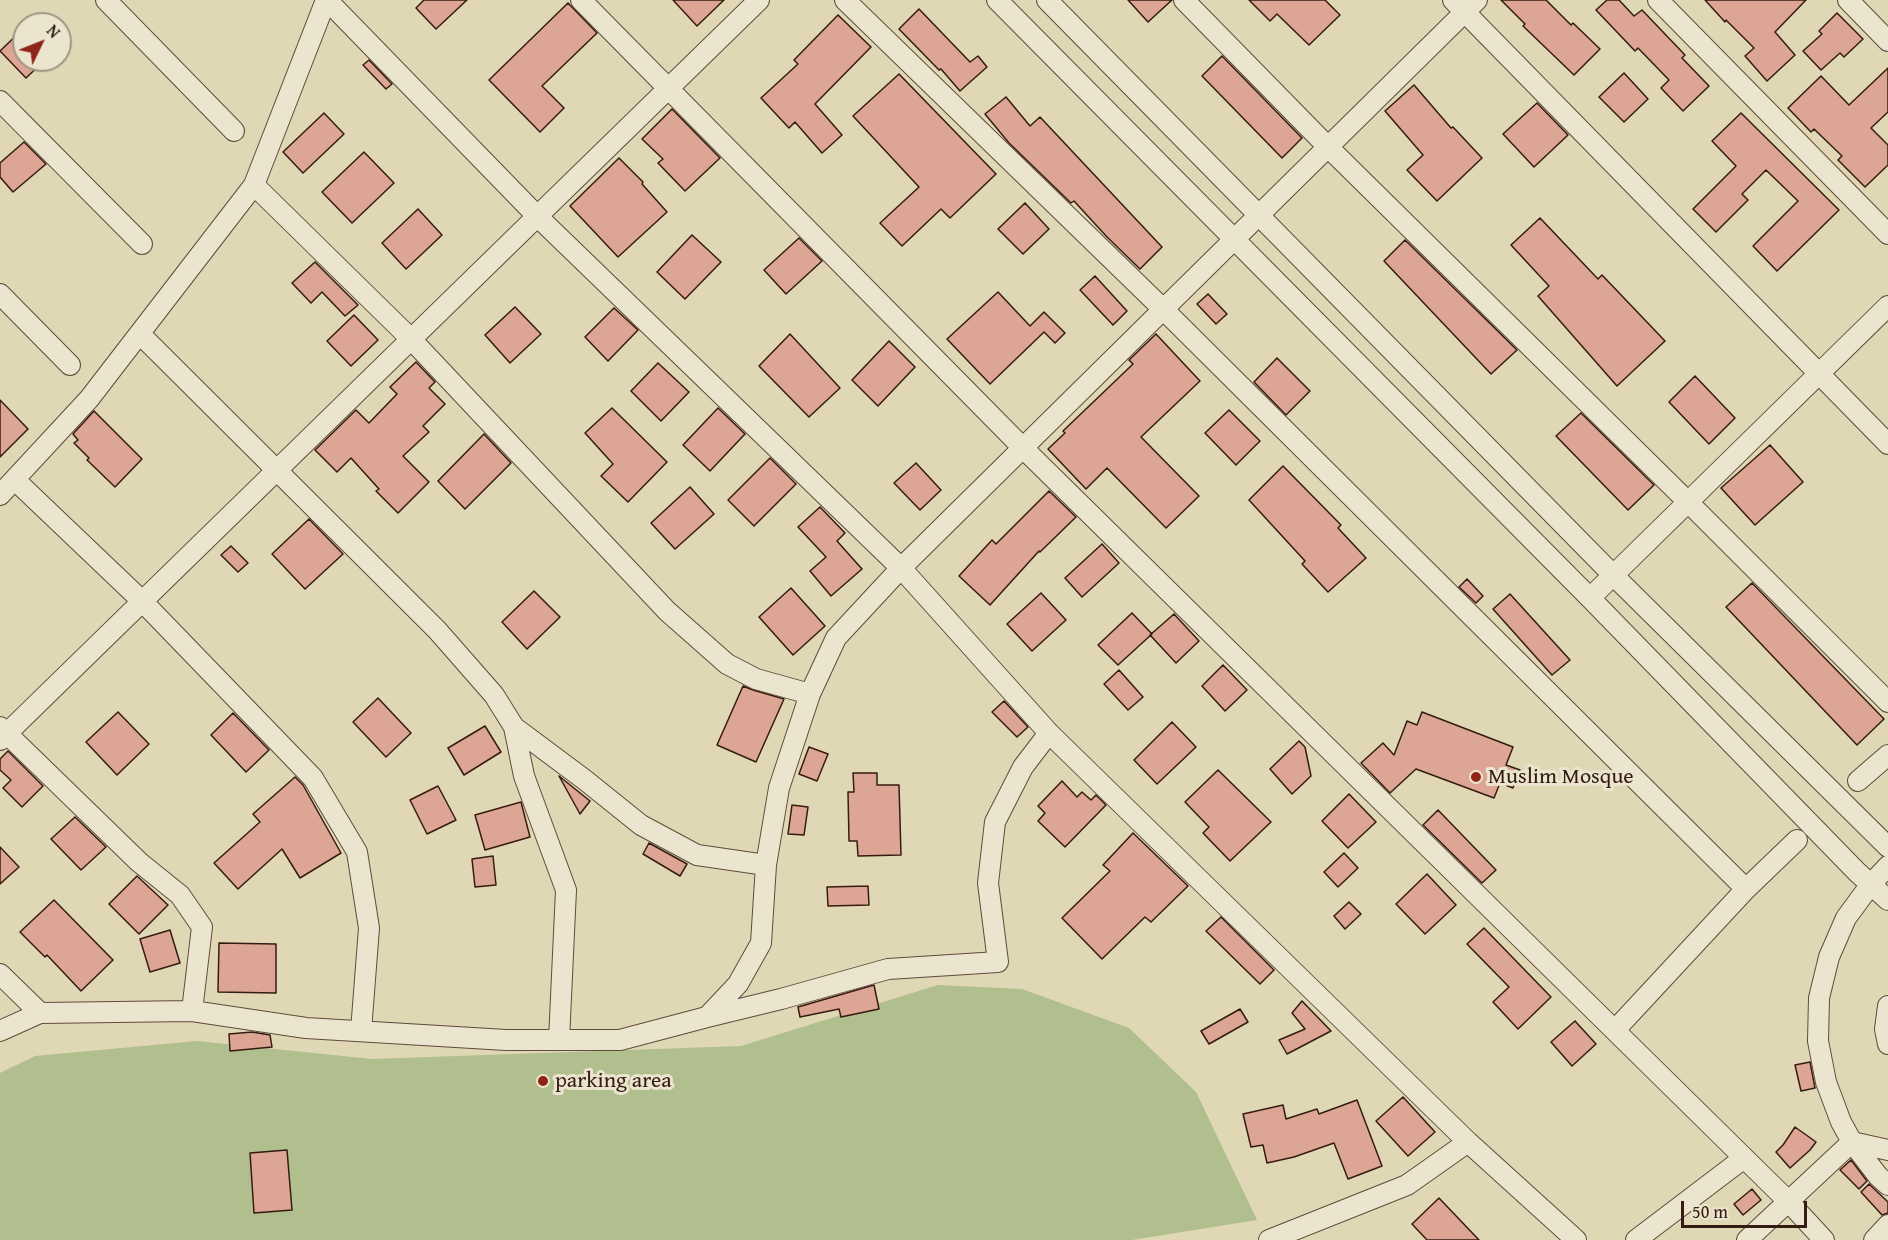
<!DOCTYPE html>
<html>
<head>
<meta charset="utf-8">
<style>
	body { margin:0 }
	#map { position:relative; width:1888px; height:1240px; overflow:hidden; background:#e0d7b5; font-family:"Gentium Book Plus",serif }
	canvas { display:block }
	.north { position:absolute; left:12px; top:12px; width:60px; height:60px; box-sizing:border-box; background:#ebe5cf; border:2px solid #a29583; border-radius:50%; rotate:47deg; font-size:16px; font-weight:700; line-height:24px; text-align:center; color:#341c12 }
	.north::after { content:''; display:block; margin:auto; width:21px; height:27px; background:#8f2418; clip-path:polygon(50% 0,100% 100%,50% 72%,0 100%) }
	.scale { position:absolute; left:1681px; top:1201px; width:126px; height:27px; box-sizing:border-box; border:3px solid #341c12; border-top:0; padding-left:8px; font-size:18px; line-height:21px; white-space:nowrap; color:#341c12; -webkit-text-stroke:4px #ebe5cf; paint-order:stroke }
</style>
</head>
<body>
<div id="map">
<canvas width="1888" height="1240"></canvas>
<div class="north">N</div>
<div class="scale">50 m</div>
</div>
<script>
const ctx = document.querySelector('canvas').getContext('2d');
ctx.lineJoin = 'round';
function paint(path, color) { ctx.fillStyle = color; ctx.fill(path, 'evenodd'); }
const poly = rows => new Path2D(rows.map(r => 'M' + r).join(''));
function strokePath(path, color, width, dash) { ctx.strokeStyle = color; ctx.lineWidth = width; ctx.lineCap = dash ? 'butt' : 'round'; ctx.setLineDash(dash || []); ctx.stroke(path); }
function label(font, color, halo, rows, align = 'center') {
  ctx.font = font + ' "Gentium Book Plus",serif'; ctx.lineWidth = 6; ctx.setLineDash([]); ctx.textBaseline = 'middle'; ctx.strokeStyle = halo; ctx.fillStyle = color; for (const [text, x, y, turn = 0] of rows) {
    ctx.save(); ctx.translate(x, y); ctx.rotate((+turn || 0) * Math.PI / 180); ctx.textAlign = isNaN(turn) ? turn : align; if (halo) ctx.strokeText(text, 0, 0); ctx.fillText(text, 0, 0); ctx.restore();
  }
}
const green = poly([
	[938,985,1022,989,1129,1028,1196,1092,1257,1220,1132,1240,0,1240,0,1073,35,1056,197,1041,372,1059,741,1046]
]);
const building = poly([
	[424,0,467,0,436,29,416,8,424,0],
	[673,0,724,0,697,26,673,0],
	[1128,0,1172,0,1148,22,1128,0],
	[1249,0,1325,0,1340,15,1309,45,1277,14,1270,21,1249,0],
	[1501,0,1546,0,1571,25,1573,23,1600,49,1574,75,1523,26,1525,24,1501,0],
	[1607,0,1619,0,1634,16,1642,10,1685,55,1682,58,1709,86,1683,111,1661,88,1669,80,1638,48,1635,51,1596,10,1607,0],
	[1705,0,1806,0,1775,32,1795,55,1767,81,1745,56,1754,48,1726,20,1725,22,1705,0],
	[568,3,597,33,542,86,564,108,540,132,489,80,568,3],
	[919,9,970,62,978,56,987,67,960,91,941,69,939,70,899,29,919,9],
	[1837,13,1863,39,1844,57,1840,53,1821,70,1803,51,1822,34,1819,31,1837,13],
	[838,15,871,47,815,104,842,135,822,153,795,122,789,128,761,98,798,64,794,60,838,15],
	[24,28,24,60,45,60,26,78,0,51,24,28],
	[1222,56,1302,138,1282,158,1202,76,1222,56],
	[369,60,392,84,386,89,363,65,369,60],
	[1888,68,1888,112,1871,128,1888,145,1888,165,1865,187,1838,160,1842,156,1814,129,1811,132,1788,108,1821,76,1849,105,1888,68],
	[1624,73,1648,99,1624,122,1599,97,1624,73],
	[899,74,996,174,950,218,941,209,902,246,880,223,919,187,853,116,899,74],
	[1414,85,1451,128,1453,127,1482,158,1437,201,1407,170,1423,155,1385,111,1414,85],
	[1006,97,1030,126,1040,117,1162,247,1140,269,1107,237,1074,201,1071,203,1009,143,985,114,1006,97],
	[1537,103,1568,135,1534,167,1503,134,1537,103],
	[672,109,720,158,685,191,658,163,663,159,642,139,672,109],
	[324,113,344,134,303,173,283,152,324,113],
	[1741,113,1839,210,1777,271,1753,246,1798,201,1766,170,1742,194,1748,200,1716,232,1693,209,1736,166,1712,141,1741,113],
	[24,142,46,164,13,192,0,177,0,163,24,142],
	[364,152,394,183,352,223,322,192,364,152],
	[619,158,643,182,642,184,667,212,618,257,570,206,619,158],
	[1025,203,1049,229,1023,254,998,229,1025,203],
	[418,209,442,235,406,269,382,243,418,209],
	[1540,218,1598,279,1602,275,1665,341,1617,386,1538,296,1549,286,1511,245,1540,218],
	[692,235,721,262,685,299,657,272,692,235],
	[799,238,822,261,786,294,764,270,799,238],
	[1405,240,1517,350,1491,374,1384,261,1405,240],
	[315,262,358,305,345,316,322,292,311,303,292,283,315,262],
	[1095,276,1127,311,1113,325,1080,290,1095,276],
	[998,292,1030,326,1044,312,1065,333,1055,343,1044,332,990,384,947,339,998,292],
	[1208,294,1227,314,1216,324,1197,304,1208,294],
	[515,307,541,334,510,363,485,335,515,307],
	[614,308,638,330,608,361,585,337,614,308],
	[354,315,378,340,351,366,327,341,354,315],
	[790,334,840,388,809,417,759,366,790,334],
	[1156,334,1200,381,1141,437,1199,496,1166,528,1107,468,1086,489,1048,449,1065,433,1063,431,1133,364,1129,360,1156,334],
	[889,341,915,367,878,406,852,380,889,341],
	[1277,358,1310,391,1286,415,1254,382,1277,358],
	[416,362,435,382,429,388,445,404,423,426,429,432,403,456,429,482,398,513,376,491,379,489,351,458,337,472,315,450,356,410,369,423,397,394,390,387,416,362],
	[658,363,689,392,661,421,631,391,658,363],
	[1695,376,1735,418,1709,444,1669,402,1695,376],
	[0,400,28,429,0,457,0,400],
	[612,408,667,462,628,502,601,476,613,464,585,433,612,408],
	[718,408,745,434,710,471,683,445,718,408],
	[1229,410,1260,441,1236,465,1205,433,1229,410],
	[94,411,142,459,115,487,87,460,89,458,74,443,78,440,73,434,94,411],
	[1581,413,1654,485,1628,510,1556,436,1581,413],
	[484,434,511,463,465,509,438,481,484,434],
	[1770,445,1803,482,1755,525,1721,488,1770,445],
	[770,458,796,484,754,526,728,500,770,458],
	[916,463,941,490,920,510,894,483,916,463],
	[1283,466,1341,525,1338,528,1366,558,1328,592,1302,564,1305,561,1249,500,1283,466],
	[690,487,714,514,675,549,651,523,690,487],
	[1049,491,1076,517,1040,552,1039,551,990,605,959,576,992,540,996,544,1049,491],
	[820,507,845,533,837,541,862,569,831,596,810,571,826,557,798,527,820,507],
	[309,519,343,554,305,589,272,554,309,519],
	[1102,544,1119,563,1082,597,1065,578,1102,544],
	[231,546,248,563,238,572,221,555,231,546],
	[1467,579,1483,596,1476,603,1459,587,1467,579],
	[1752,583,1884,719,1857,745,1726,607,1752,583],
	[791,588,825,626,793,655,759,617,791,588],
	[534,591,560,617,527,649,502,622,534,591],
	[1041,593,1066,620,1032,651,1007,624,1041,593],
	[1510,594,1570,660,1552,675,1493,609,1510,594],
	[1132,613,1152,634,1118,665,1098,645,1132,613],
	[1174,614,1199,641,1176,663,1150,635,1174,614],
	[1223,665,1247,690,1225,711,1202,686,1223,665],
	[1119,670,1143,697,1128,710,1104,684,1119,670],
	[743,686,753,690,784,699,756,762,717,745,743,686],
	[378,698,411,733,386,757,353,722,378,698],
	[1004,701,1028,727,1017,737,992,712,1004,701],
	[118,712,149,744,117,775,86,742,118,712],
	[1422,712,1513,747,1506,765,1520,770,1513,788,1500,783,1494,798,1416,769,1390,793,1361,763,1383,743,1394,755,1407,721,1417,725,1422,712],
	[233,713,269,750,246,772,211,735,233,713],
	[1172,722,1196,747,1157,784,1134,760,1172,722],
	[485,726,501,752,464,775,448,748,485,726],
	[1299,741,1305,747,1311,776,1292,794,1270,769,1299,741],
	[809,747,828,754,817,781,799,774,809,747],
	[8,751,43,786,22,807,3,788,11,780,0,770,0,759,8,751],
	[1218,770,1271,822,1230,861,1203,833,1209,827,1185,802,1218,770],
	[853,773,877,773,877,785,899,785,901,855,858,856,857,841,849,841,848,792,854,792,853,773],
	[559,776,590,801,580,814,559,776],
	[295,777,303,785,341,853,300,878,282,849,238,889,214,863,260,822,253,814,295,777],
	[1062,781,1077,797,1082,792,1091,800,1096,795,1106,805,1065,847,1038,821,1045,813,1038,806,1062,781],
	[438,786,456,820,427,834,410,800,438,786],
	[1349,794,1376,822,1348,848,1322,821,1349,794],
	[521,802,530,837,485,850,475,815,521,802],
	[792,805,808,807,804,835,788,834,792,805],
	[1438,810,1496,870,1482,883,1423,825,1438,810],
	[75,817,106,847,81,870,51,839,75,817],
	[1133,833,1188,886,1151,922,1145,917,1102,959,1062,918,1110,871,1103,865,1133,833],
	[649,843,687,864,680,876,643,854,649,843],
	[0,847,19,867,0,884,0,847],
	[1344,853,1358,868,1338,887,1324,872,1344,853],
	[493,856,496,885,475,887,472,859,493,856],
	[1427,874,1456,905,1425,934,1396,904,1427,874],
	[137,876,168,905,139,934,109,904,137,876],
	[868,886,869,905,828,906,827,887,868,886],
	[54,900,113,960,81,991,47,955,45,957,20,932,54,900],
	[1349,902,1361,914,1345,929,1334,916,1349,902],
	[1221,917,1274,970,1260,984,1206,931,1221,917],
	[1484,928,1551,997,1518,1029,1493,1002,1509,987,1467,944,1484,928],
	[170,930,180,963,150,972,140,939,170,930],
	[219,943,276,944,276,993,218,992,219,943],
	[874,985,879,1009,841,1017,839,1009,800,1017,798,1007,874,985],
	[1302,1001,1331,1031,1287,1054,1279,1040,1305,1029,1292,1013,1302,1001],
	[1240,1009,1248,1022,1209,1044,1201,1031,1240,1009],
	[1575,1021,1596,1044,1572,1066,1551,1042,1575,1021],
	[252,1032,270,1035,272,1047,230,1051,229,1034,252,1032],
	[1810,1062,1815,1088,1801,1091,1795,1065,1810,1062],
	[1403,1097,1435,1132,1408,1156,1376,1121,1403,1097],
	[1357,1100,1382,1166,1348,1179,1334,1143,1294,1157,1267,1163,1263,1145,1251,1147,1243,1114,1283,1105,1286,1119,1317,1109,1319,1114,1357,1100],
	[1795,1127,1816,1142,1810,1150,1790,1168,1776,1152,1783,1145,1795,1127],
	[287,1150,292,1210,254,1213,250,1153,287,1150],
	[1851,1160,1867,1181,1859,1189,1840,1170,1851,1160],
	[1869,1184,1888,1202,1888,1213,1882,1215,1861,1192,1869,1184],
	[1752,1189,1761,1200,1743,1215,1734,1204,1752,1189],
	[1439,1198,1479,1240,1427,1240,1412,1224,1439,1198]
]);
const minor = poly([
	[106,0,234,131],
	[327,0,537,216,901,568,1049,733,1468,1142,1576,1240],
	[581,0,1023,448,1788,1201,1824,1240],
	[845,0,1163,309,1746,889],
	[997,0,1590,598,1857,872,1888,900],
	[1047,0,1613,575,1888,847],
	[1184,0,1328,147,1688,502,1888,702],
	[1453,0,1888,444],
	[1658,0,1888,234],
	[1848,0,1888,41],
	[0,101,142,244],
	[254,185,411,339,667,611,727,664,756,679,810,694],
	[0,294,70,365],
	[140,334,437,630,494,695,514,727,524,776,566,890,559,1040],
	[15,480,142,601,313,778,357,852,369,928,361,1031],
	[0,495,89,399,254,185,326,0],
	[1590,598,1888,306],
	[0,727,139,862,180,895,202,927,192,1011,306,1028,506,1040,620,1040,707,1017,738,984,761,943,766,865,779,788,810,694,836,638,901,568,1477,0],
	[514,727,585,780,641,825,697,855,766,865],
	[0,740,759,0],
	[1858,781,1888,755],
	[1888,866,1871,884,1846,918,1829,957,1819,998,1818,1041,1826,1082,1841,1122,1852,1142,1878,1176,1888,1185],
	[0,974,40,1013],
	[1888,1006,1885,1029,1888,1044],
	[707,1017,781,999,888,969,998,962,988,883,995,822,1023,767,1049,733],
	[1615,1030,1746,889,1797,840],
	[0,1031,40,1013,192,1011],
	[1269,1240,1407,1185,1468,1142],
	[1636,1240,1744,1158],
	[1747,1240,1852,1142,1888,1150],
	[1874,1240,1888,1225]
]);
const markers = [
	[1476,777,6,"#8f2418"],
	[543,1081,6,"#8f2418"]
];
const poiNames = [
	["Muslim Mosque",1488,777],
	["parking area",555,1081]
];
paint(green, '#b1be8e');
paint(building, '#dda694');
strokePath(building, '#341c12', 1.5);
strokePath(minor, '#5f4b3b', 22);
strokePath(minor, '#ebe5cf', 20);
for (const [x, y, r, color] of markers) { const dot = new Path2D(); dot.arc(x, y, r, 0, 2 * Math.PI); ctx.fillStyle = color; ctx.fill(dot); strokePath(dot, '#ebe5cf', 2); }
label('22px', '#341c12', '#ebe5cf', poiNames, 'left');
</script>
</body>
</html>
